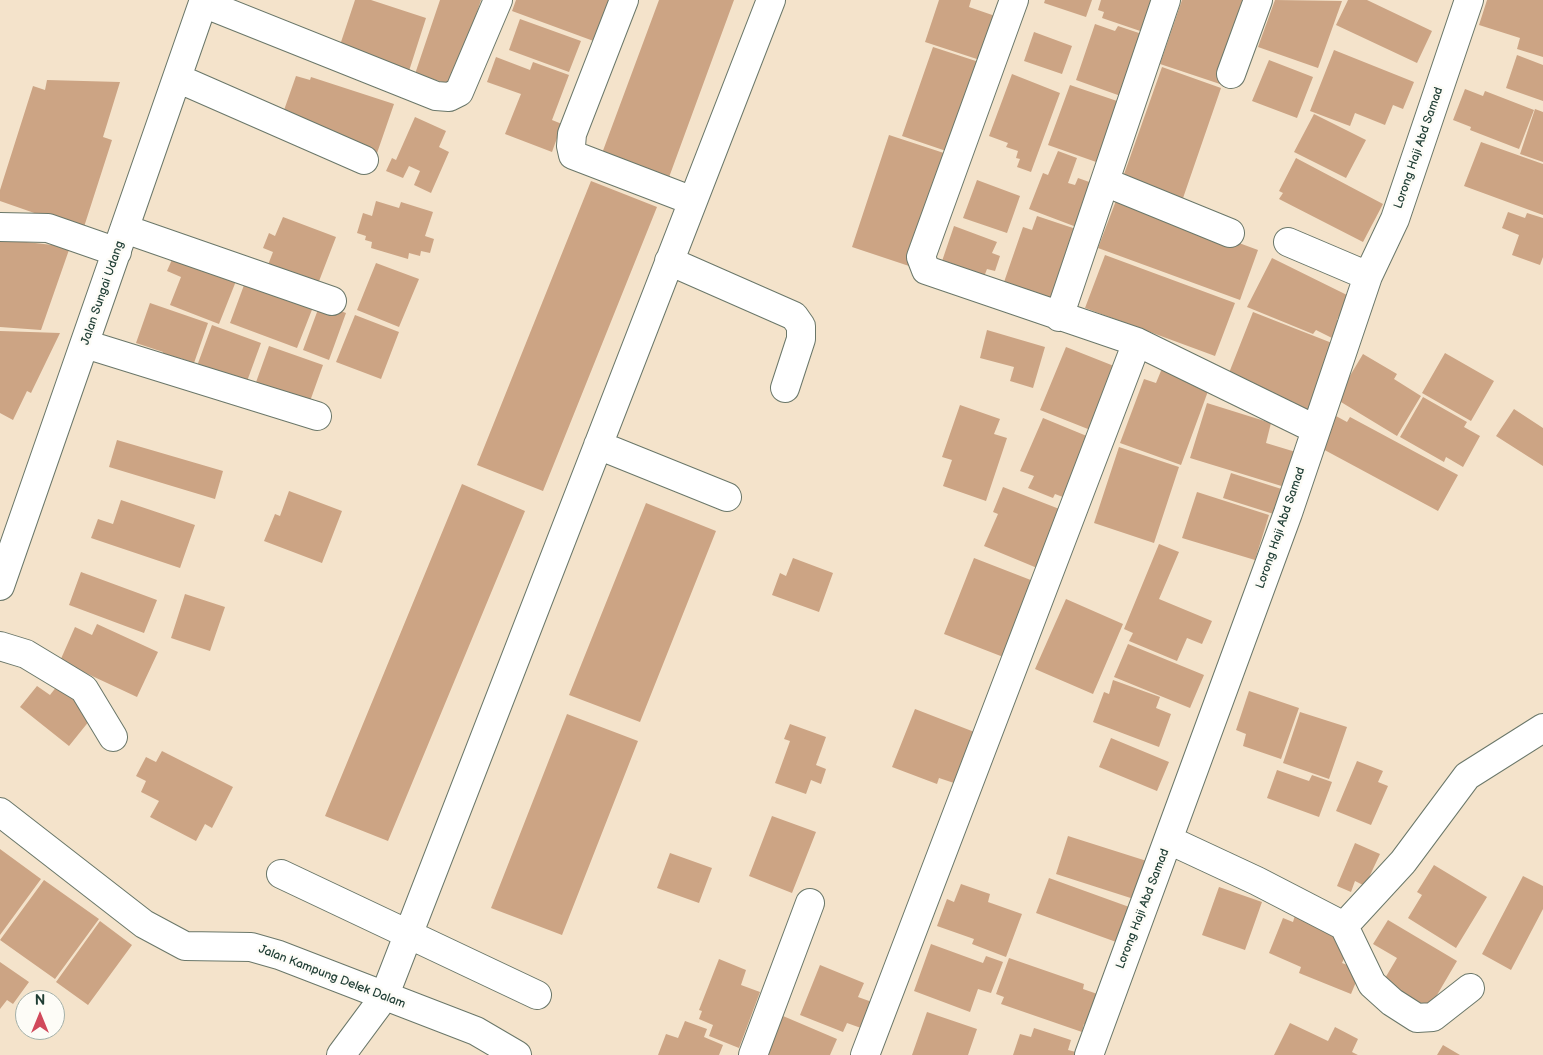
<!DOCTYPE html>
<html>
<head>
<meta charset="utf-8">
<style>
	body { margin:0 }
	#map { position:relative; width:1543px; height:1055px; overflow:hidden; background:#f4e3cb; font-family:"Balsamiq Sans",sans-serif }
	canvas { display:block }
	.north { position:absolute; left:15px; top:990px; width:50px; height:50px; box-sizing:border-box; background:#fdfcf7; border:1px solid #a4b0a9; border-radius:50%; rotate:0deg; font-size:14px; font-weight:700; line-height:20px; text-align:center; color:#1f3d34 }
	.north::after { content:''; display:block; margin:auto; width:18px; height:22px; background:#d1495b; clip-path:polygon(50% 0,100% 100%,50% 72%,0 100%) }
</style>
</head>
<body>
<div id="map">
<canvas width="1543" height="1055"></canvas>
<div class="north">N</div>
</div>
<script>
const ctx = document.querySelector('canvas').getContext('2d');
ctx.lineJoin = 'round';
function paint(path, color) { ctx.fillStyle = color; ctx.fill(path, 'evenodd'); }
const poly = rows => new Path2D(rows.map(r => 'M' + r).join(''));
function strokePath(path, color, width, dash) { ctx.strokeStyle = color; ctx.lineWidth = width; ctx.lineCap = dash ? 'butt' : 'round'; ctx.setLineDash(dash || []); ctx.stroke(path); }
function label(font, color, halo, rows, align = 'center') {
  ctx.font = font + ' "Balsamiq Sans",sans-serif'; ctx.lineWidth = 5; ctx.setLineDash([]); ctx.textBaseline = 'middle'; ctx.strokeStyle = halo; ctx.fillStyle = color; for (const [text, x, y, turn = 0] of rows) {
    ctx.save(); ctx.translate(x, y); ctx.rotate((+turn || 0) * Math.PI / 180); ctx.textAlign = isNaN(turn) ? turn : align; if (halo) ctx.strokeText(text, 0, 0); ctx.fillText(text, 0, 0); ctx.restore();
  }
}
const building = poly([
	[355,0,371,0,426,18,409,71,339,48],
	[440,0,481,0,453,85,415,74],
	[516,0,615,0,599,43,512,11],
	[659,0,734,0,668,180,601,156],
	[939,0,971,0,969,7,1001,18,986,62,925,42],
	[1045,0,1092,0,1086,17,1044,3],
	[1101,0,1160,0,1149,34,1102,18,1104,12,1098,10],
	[1182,0,1256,0,1226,86,1160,64],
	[1275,0,1342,1,1318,68,1258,47],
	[1348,0,1367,0,1432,31,1417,63,1336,25],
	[1487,0,1543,0,1543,57,1517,49,1520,38,1479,25],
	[520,19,581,41,569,72,509,50],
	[1095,24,1115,31,1118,26,1151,37,1129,99,1076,80],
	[1034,32,1072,46,1062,74,1024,61],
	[933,47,985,64,955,154,902,136],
	[1334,50,1414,82,1403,109,1393,105,1385,125,1355,113,1350,126,1310,111],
	[1517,55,1543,65,1543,101,1506,88],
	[496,57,530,70,533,62,569,75,552,120,562,124,552,152,505,134,521,94,487,82],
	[1269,60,1313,77,1297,118,1252,101],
	[1162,67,1221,88,1182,201,1122,180],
	[1012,74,1060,93,1031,172,1017,167,1020,159,1016,158,1018,151,1006,147,1008,143,989,136],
	[296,76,310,80,311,77,394,104,376,156,283,113],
	[47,80,120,82,103,137,112,140,83,230,0,201,0,190,33,86,45,90],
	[1070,85,1120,102,1099,163,1048,145],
	[1465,89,1483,96,1485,91,1534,110,1519,149,1470,130,1471,127,1453,120],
	[1535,109,1543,112,1543,162,1520,154],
	[1314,114,1366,140,1346,178,1294,152],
	[415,117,446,131,439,147,449,152,431,193,414,185,420,171,409,166,403,178,386,171,392,158,396,160],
	[889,135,953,156,930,201,909,266,852,247],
	[1481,142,1543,164,1543,215,1464,186],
	[1058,151,1077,158,1068,183,1075,185,1078,178,1095,184,1079,228,1029,209,1043,173,1048,175],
	[1296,158,1383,204,1363,242,1279,199,1283,193,1279,191],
	[977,180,1020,196,1007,233,963,218],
	[591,181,657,207,543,491,477,465],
	[1117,198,1258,250,1240,300,1098,248],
	[376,201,399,208,401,202,433,212,425,236,434,239,430,253,421,251,420,256,409,253,408,259,371,248,372,242,365,240,366,236,357,233,363,213,372,216],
	[1508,212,1525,218,1527,213,1543,218,1543,257,1540,265,1512,255,1519,235,1502,228],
	[1037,216,1082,231,1057,303,1003,285,1023,227,1032,230],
	[283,217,336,237,316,289,266,270,273,252,263,248,269,233,275,236],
	[954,226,997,242,992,253,1000,256,995,271,987,269,982,282,940,267],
	[0,239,70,247,41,330,0,327],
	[174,255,238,276,219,324,170,305,181,277,167,271],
	[1105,255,1235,303,1215,356,1085,308],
	[1272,258,1349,296,1337,320,1346,324,1338,341,1316,330,1313,334,1247,307],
	[376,263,419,279,399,327,357,310],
	[247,277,315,302,297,348,230,323],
	[150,303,208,323,194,363,180,358,178,366,160,359,163,352,136,343],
	[320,304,346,313,329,360,303,350],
	[1253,312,1337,345,1311,411,1227,378],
	[355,315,399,332,381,379,336,362],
	[212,325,261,343,246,384,197,366],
	[987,330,1045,347,1033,388,1010,381,1014,367,980,358],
	[0,331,60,333,31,393,27,391,13,420,0,413],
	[269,346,323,365,309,404,255,385],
	[1066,347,1124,370,1098,433,1040,410],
	[1445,353,1494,381,1471,421,1422,393],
	[1363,354,1397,374,1394,379,1421,396,1397,436,1336,399],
	[1163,366,1211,383,1181,465,1120,443,1144,379,1156,383],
	[1423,397,1467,422,1464,427,1480,436,1463,467,1446,457,1444,462,1400,437],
	[1207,403,1271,423,1266,443,1299,453,1288,488,1190,458],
	[960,405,1000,419,994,434,1007,438,986,501,943,486,952,460,942,457],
	[1514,409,1543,428,1543,466,1496,436],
	[1336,416,1347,422,1350,417,1458,475,1438,511,1319,447],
	[1043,418,1094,439,1068,499,1055,494,1053,498,1028,488,1034,476,1020,471],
	[117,440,223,471,215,499,109,467],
	[1119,447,1179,467,1154,543,1094,523],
	[1231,473,1291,492,1283,517,1223,498],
	[462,484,525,511,388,841,325,816],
	[1003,487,1067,512,1042,570,984,546,998,514,993,512],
	[289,491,342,511,322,563,264,541,275,514,280,516],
	[1197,492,1269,515,1255,560,1182,538],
	[121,500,195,525,180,568,91,538,98,519,113,524],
	[646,503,716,531,640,722,569,695],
	[1159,544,1179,552,1159,599,1212,621,1202,644,1187,638,1177,661,1129,641,1133,633,1124,629],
	[793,558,833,573,819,612,772,595,780,573,786,576],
	[974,558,1041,584,1011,660,944,634],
	[81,572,157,600,144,633,69,605],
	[185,594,225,607,210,651,171,638],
	[1066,599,1123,624,1093,694,1035,669],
	[97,624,158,652,137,697,60,661,75,627,92,635],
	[1128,644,1204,675,1190,708,1114,677],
	[1113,680,1160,697,1156,708,1171,714,1159,747,1093,722,1104,692,1109,694],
	[37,686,50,695,57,686,94,715,69,746,20,707],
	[1249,691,1299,708,1281,759,1243,746,1246,734,1236,730],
	[915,709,977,733,957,784,939,778,937,784,892,767],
	[1300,712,1347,727,1329,779,1283,763],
	[567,714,638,741,562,935,491,908],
	[790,724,826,737,816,765,826,769,821,784,811,780,806,794,775,783,790,741,784,739],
	[1111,738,1169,762,1157,791,1099,767],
	[162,751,233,787,212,828,205,824,196,841,150,817,159,801,141,792,146,781,136,776,146,757,156,762],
	[1357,761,1383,771,1378,782,1388,786,1371,825,1336,811],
	[1277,770,1309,781,1312,775,1332,782,1319,817,1267,798],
	[772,816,816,832,792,893,749,876],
	[1068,836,1153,863,1140,901,1056,874],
	[1355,843,1380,854,1365,886,1355,881,1351,892,1337,886],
	[0,849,41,879,0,935],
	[670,853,712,868,699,903,657,888],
	[1434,865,1487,897,1456,948,1408,918,1422,895,1417,892],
	[1523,876,1543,886,1543,909,1511,970,1482,954],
	[1049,878,1132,908,1119,943,1036,913],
	[44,880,99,919,55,979,0,940],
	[961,884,990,894,988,902,1022,914,1006,957,972,944,974,939,937,926,947,899,954,902],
	[1219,887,1262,902,1245,950,1202,935],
	[1296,912,1350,946,1342,963,1361,970,1351,994,1299,973,1301,967,1269,953,1283,918,1293,922],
	[1388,920,1457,961,1427,1012,1381,985,1397,958,1373,944],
	[100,921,132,945,88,1005,56,982],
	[931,944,983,963,986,956,1003,962,991,993,978,989,970,1012,914,991],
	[1009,958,1084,984,1083,989,1103,996,1092,1027,1084,1024,1082,1032,1001,1004,1004,997,996,994],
	[719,959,746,970,741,985,760,992,739,1048,709,1036,713,1025,699,1019,702,1011,699,1010],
	[0,962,29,982,13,1004,7,1000,0,1009],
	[820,965,864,983,858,997,872,1002,861,1028,847,1023,843,1032,800,1015],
	[927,1012,977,1029,968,1055,912,1055],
	[783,1016,837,1039,830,1055,766,1055],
	[685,1021,707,1029,704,1037,723,1045,719,1055,658,1055,666,1034,678,1038],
	[1290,1023,1328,1041,1335,1027,1358,1039,1352,1052,1358,1055,1274,1055],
	[1034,1028,1071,1040,1068,1050,1080,1053,1080,1055,1013,1055,1020,1034,1031,1037],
	[1443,1045,1460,1055,1437,1055]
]);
const minor = poly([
	[624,0,572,134,571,146,573,155,693,201],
	[1014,0,921,257,926,270,1137,342,1315,429],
	[203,3,436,96,449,97,459,92,498,0],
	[1231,74,1258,0],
	[177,78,364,160],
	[1105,182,1230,233],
	[0,227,48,228,117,252],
	[125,229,332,301],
	[1288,242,1368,276],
	[669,261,794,316,801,326,801,339,785,388],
	[1059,317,1166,0],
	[85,344,317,416],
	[598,445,727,497],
	[0,586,204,0],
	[0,646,26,654,84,689,113,737],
	[0,812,144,924,185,946,251,947,279,955,476,1031,517,1055],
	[1169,840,1257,881,1344,926,1403,862,1467,776,1543,728],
	[281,874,537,995],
	[1344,926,1372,984,1392,1002,1417,1018,1433,1017,1470,988],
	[341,1055,384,997,771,0],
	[753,1055,810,903],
	[865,1055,1137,342],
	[1089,1055,1288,513,1368,276,1395,219,1469,0]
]);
const streetNames = [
	["Lorong Haji Abd Samad",1419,148,-71],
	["Jalan Sungai Udang",103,293,-71],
	["Lorong Haji Abd Samad",1281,528,-71],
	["Lorong Haji Abd Samad",1143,909,-69],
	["Jalan Kampung Delek Dalam",332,977,21]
];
paint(building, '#cca484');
strokePath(minor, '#6a7769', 30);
strokePath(minor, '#fff', 28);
label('12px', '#1f3d34', '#fdfcf7', streetNames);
</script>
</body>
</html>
